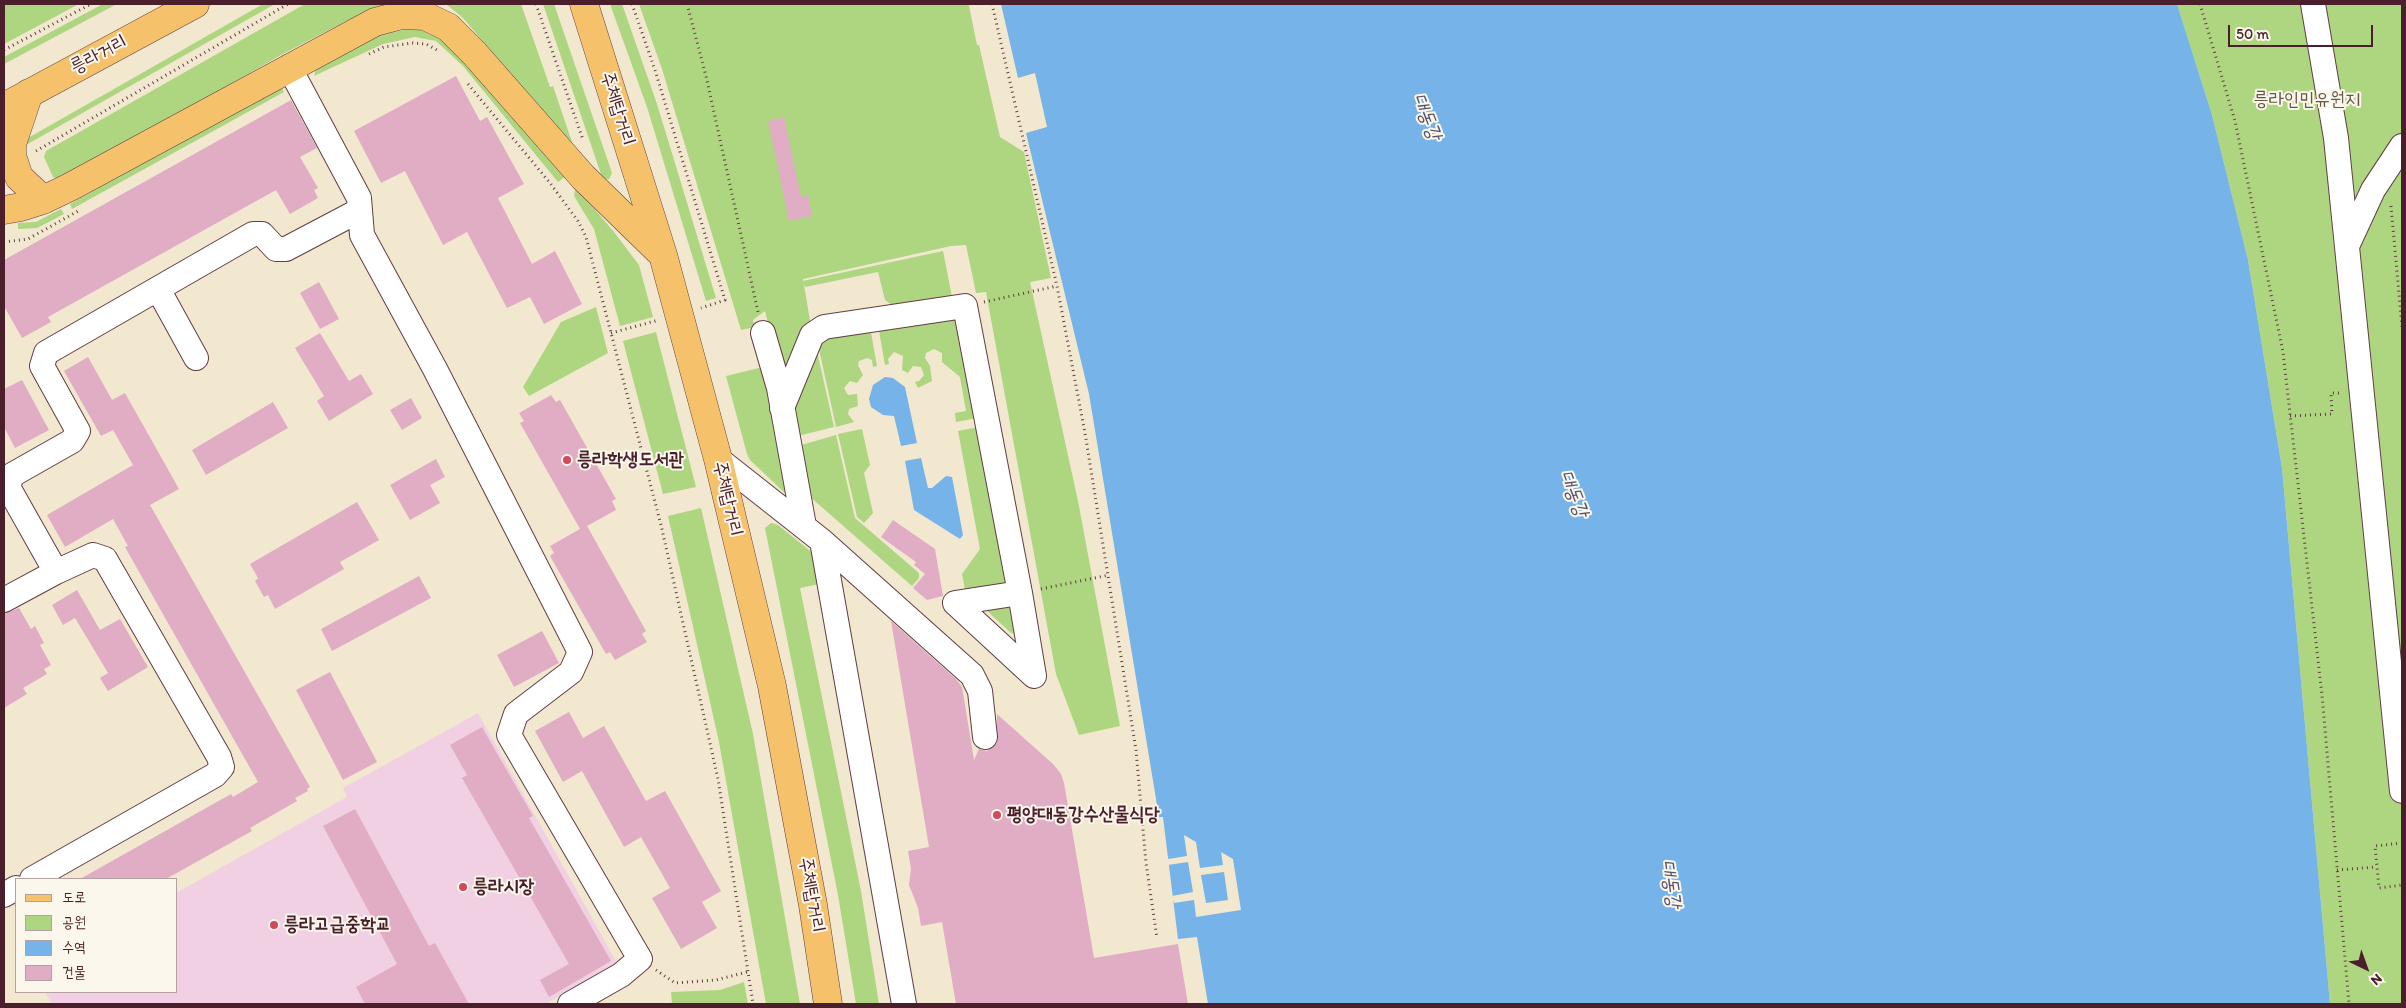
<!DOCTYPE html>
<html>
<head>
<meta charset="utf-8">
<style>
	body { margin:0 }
	#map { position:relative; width:2406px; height:1008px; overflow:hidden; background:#f1e8cf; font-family:Itim,"Poor Story",sans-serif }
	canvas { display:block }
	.frame { position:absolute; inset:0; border:5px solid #4a1f2b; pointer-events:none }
	.legend { position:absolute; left:15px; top:878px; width:162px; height:115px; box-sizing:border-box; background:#fbf7ec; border:1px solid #b4a19f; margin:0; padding:6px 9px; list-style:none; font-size:15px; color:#4a1f2b }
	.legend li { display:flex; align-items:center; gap:10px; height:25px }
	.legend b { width:25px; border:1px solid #b4a19f }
	.north { position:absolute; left:2341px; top:943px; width:50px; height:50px; -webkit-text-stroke:4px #fbf7ec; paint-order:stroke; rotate:138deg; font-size:14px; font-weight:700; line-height:20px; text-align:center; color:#4a1f2b }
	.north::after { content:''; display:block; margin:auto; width:18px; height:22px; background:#4a1f2b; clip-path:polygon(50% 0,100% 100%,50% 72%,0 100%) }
	.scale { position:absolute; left:2228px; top:25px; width:145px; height:22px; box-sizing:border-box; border:2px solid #4a1f2b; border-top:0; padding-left:6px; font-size:15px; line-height:18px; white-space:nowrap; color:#4a1f2b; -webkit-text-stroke:4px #fbf7ec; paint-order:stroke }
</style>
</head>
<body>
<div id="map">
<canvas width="2406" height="1008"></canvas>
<div class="frame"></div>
<ul class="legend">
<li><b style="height:6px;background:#f5c16b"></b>도로</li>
<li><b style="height:14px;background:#aed580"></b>공원</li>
<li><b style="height:14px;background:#75b3e8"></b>수역</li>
<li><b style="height:14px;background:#e0adc5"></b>건물</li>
</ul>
<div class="north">N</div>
<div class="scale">50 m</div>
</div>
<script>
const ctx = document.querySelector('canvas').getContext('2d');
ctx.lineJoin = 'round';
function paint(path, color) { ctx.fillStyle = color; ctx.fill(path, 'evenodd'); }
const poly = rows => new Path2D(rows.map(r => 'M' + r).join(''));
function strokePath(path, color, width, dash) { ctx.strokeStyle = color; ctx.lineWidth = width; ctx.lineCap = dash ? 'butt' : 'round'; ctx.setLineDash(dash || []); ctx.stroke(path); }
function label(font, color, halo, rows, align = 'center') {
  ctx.font = font + ' Itim,"Poor Story",sans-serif'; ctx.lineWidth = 4; ctx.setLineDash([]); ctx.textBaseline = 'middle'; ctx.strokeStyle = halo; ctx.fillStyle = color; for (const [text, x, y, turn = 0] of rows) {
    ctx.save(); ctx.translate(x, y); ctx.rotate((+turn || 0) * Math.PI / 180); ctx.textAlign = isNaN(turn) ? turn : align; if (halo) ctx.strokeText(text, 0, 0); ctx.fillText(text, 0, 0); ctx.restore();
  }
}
const built = poly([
	[478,713,617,963,545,1004,52,1004,45,992,176,992,176,893,347,797,343,788]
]);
const green = poly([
	[4,4,79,4,4,44],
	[103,4,117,4,4,64,4,57],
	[263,4,275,4,26,145,28,138],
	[305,4,393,4,346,21,281,55,159,125,66,174,56,178,53,177,44,157,46,151],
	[446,4,521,4,550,87,553,86,574,148,463,18],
	[543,4,554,4,612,173,609,179,603,180],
	[610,4,622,4,657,104,716,298,706,301,647,107],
	[639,4,970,4,969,6,977,45,979,45,1000,137,1024,152,1051,278,1030,282,1078,501,1120,726,1079,735,1056,674,986,292,976,293,966,245,951,246,803,279,810,321,786,368,779,366,765,311,753,320,755,327,741,330,662,69],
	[2177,4,2402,4,2402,1004,2330,1004,2282,468,2248,260,2212,115],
	[414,28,441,32,566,176,558,182,463,66,436,41,415,37,383,44,314,76,317,66,379,35],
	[281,86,284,92,72,209,70,204],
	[575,190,579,191,614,232,639,265,653,317,620,326,594,229,574,196],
	[61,209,64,214,37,228,18,229,18,223,36,222],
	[943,251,952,297,896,308,885,300,878,272,805,287,803,281],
	[596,307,608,353,529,396,523,387,561,322],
	[956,315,978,418,956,422,955,413,966,411,960,377,942,362,942,353,934,349,926,353,925,358,930,366,932,381,918,388,915,382,919,381,924,375,921,367,913,366,908,373,902,370,903,356,894,352,888,359,889,364,885,365,878,325],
	[870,327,877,366,873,367,872,360,867,358,859,361,858,365,863,375,857,383,850,381,844,388,848,395,857,394,858,406,849,409,848,414,854,422,836,427,817,340],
	[656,332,696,487,663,494,623,341],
	[815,342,834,427,798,436,794,407],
	[763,367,788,496,750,460,747,454,726,376],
	[979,427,1009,587,966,595,962,574,980,549,958,431],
	[862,429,870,465,864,473,873,513,864,523,857,517,838,434],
	[836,435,855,518,919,573,919,578,912,586,809,496,798,446],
	[701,508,753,734,800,1004,766,1004,719,742,668,516],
	[771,523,778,525,814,554,819,584,800,588,861,891,879,1004,856,1004,838,895,765,528],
	[1011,601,1016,634,1011,633,985,609],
	[744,982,748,1004,672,1004,671,992,720,990]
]);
const water = poly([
	[1001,4,2177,4,2212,115,2248,260,2282,468,2330,1004,1208,1004,1197,937,1178,939,1163,817,1159,817,1089,394,1026,133,1047,127,1035,73,1018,78],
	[885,377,893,378,905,387,917,443,901,446,894,416,883,415,871,407,869,399,873,385],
	[921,458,928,488,932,488,946,476,952,477,963,535,960,539,914,510,905,461]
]);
const pier = poly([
	[1184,835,1196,842,1200,868,1223,865,1221,852,1233,859,1241,910,1196,917,1194,900,1174,903,1172,896,1193,892,1188,862,1168,865,1168,859,1187,856],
	[1224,872,1228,900,1206,903,1201,875]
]);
const building = poly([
	[456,76,480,121,487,117,524,184,498,198,532,264,555,251,582,304,544,324,530,297,507,308,467,232,443,245,405,171,381,183,354,131],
	[291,100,317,148,300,157,318,188,314,190,318,198,290,214,276,190,48,317,51,322,22,338,4,306,4,260],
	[784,117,801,197,808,195,812,216,789,221,768,121],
	[319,282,339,319,320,329,300,293],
	[320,333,349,381,361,374,373,394,329,421,317,401,324,396,295,348],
	[88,357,112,400,125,393,179,489,150,505,310,787,307,789,308,791,295,798,297,801,250,828,252,831,166,879,80,879,231,794,233,797,258,782,125,547,128,546,113,519,65,547,47,515,133,465,113,430,101,436,64,371],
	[22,380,49,430,15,448,4,427,4,389],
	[551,395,556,402,560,400,616,499,612,501,616,510,587,526,646,631,642,634,647,642,615,660,610,652,606,654,550,556,554,553,550,546,580,529,520,423,524,421,519,413],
	[411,398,422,418,402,430,390,410],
	[273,402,288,428,206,475,192,450],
	[436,459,445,477,430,485,440,503,410,520,390,485],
	[357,502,379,540,340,562,344,569,275,609,268,595,264,597,255,581,258,578,250,564],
	[893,520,935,549,943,596,927,600,913,588,925,574,914,565,916,562,881,537],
	[419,576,431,598,332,651,321,629],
	[77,590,100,630,120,619,148,667,108,691,100,678,108,673,75,618,63,625,52,605],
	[19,608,31,629,35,626,44,643,40,645,51,665,44,669,47,674,23,688,27,694,4,708,4,614],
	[891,621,956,679,962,687,974,760,979,749,987,751,997,743,997,714,1053,764,1061,774,1064,783,1094,958,1178,944,1188,1004,956,1004,942,922,921,926,918,908,909,885,911,869,908,851,929,847],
	[542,631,559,663,514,687,497,655],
	[330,672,377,762,343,780,296,690],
	[569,712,583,738,604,726,646,801,665,791,721,891,702,902,717,928,681,949,652,898,670,888,641,837,624,847,582,771,563,782,535,731],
	[482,727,533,816,529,818,611,961,549,997,540,980,569,964,462,778,467,775,450,745],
	[355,809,429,946,435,943,469,1004,365,1004,356,987,397,964,323,826]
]);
const path = poly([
	[536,4,583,140],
	[632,4,655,70,725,300,701,308],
	[687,4,706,76,758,312],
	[992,4,1057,286,1085,433,1136,750,1146,863,1157,938],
	[2200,4,2235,121,2283,352,2322,695,2349,1004],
	[4,50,91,4],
	[369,54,384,47,412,43,426,44,437,50],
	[468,84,550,183,578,221,586,237,661,525,718,779,753,1004],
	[36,151,288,4],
	[2391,206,2402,327],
	[4,242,28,239,80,210],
	[984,302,1057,286],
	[611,333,659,320],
	[2290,416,2332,414,2331,393,2340,393],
	[1041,589,1109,575],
	[2402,843,2375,846,2379,888,2402,885],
	[2337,870,2376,867],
	[656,970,675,983,716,980,747,972]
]);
const minor = poly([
	[2313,4,2336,138,2402,791],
	[289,67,359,198,362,235,435,369,580,652,571,672,516,714,509,735,640,959,621,975,570,1004],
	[2348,244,2373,190,2402,146],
	[158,289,196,358],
	[763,333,779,388,804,526],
	[782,408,812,335,824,327,965,306,1020,593,1034,676,955,603,1020,593],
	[718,459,822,541,904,1004],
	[822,541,972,675,980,691,985,737],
	[4,600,56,572,8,487,12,475,72,441,78,431,42,366,46,353,253,234,262,234,276,249,286,249,360,210],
	[32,879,215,775,222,767,219,757,105,559,93,555,56,572],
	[4,895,16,888]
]);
const major = poly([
	[584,4,663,255,718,459,772,686,813,905,828,1004],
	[29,93,12,144,12,156,19,177,43,200],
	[4,107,195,4],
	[4,210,21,207,43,200,70,187,375,22,402,15,425,16,448,27,474,53,583,177,662,254]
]);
const markers = [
	[567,460,5,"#d1495b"],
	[997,815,5,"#d1495b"],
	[463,887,5,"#d1495b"],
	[274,925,5,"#d1495b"]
];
const streetNames = [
	["릉라거리",99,55,-28],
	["주체탑거리",617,109,73],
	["주체탑거리",727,499,77],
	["주체탑거리",811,895,80]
];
const parkNames = [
	["릉라인민유원지",2307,100]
];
const poiNames = [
	["릉라학생도서관",577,460],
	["평양대동강수산물식당",1007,815],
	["릉라시장",473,887],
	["릉라고급중학교",284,925]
];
const waterNames = [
	["대동강",1426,117,69],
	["대동강",1573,494,69],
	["대동강",1670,884,82]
];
paint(built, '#f1d0e3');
paint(green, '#aed580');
paint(water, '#75b3e8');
paint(pier, '#f1e8cf');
paint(building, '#e0adc5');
strokePath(minor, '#633d44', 26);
strokePath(major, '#633d44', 29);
strokePath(path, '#633d44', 3, [1, 4]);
strokePath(minor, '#fff', 24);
strokePath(major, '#f5c16b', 28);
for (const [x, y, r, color] of markers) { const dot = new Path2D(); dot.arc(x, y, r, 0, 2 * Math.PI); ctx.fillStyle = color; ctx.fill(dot); strokePath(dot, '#fbf7ec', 2); }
label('19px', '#4a1f2b', '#fbf7ec', streetNames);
label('19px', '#685644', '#fbf7ec', parkNames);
label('bold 19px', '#4a1f2b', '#fbf7ec', poiNames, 'left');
label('italic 20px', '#59536d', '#fbf7ec', waterNames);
</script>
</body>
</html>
